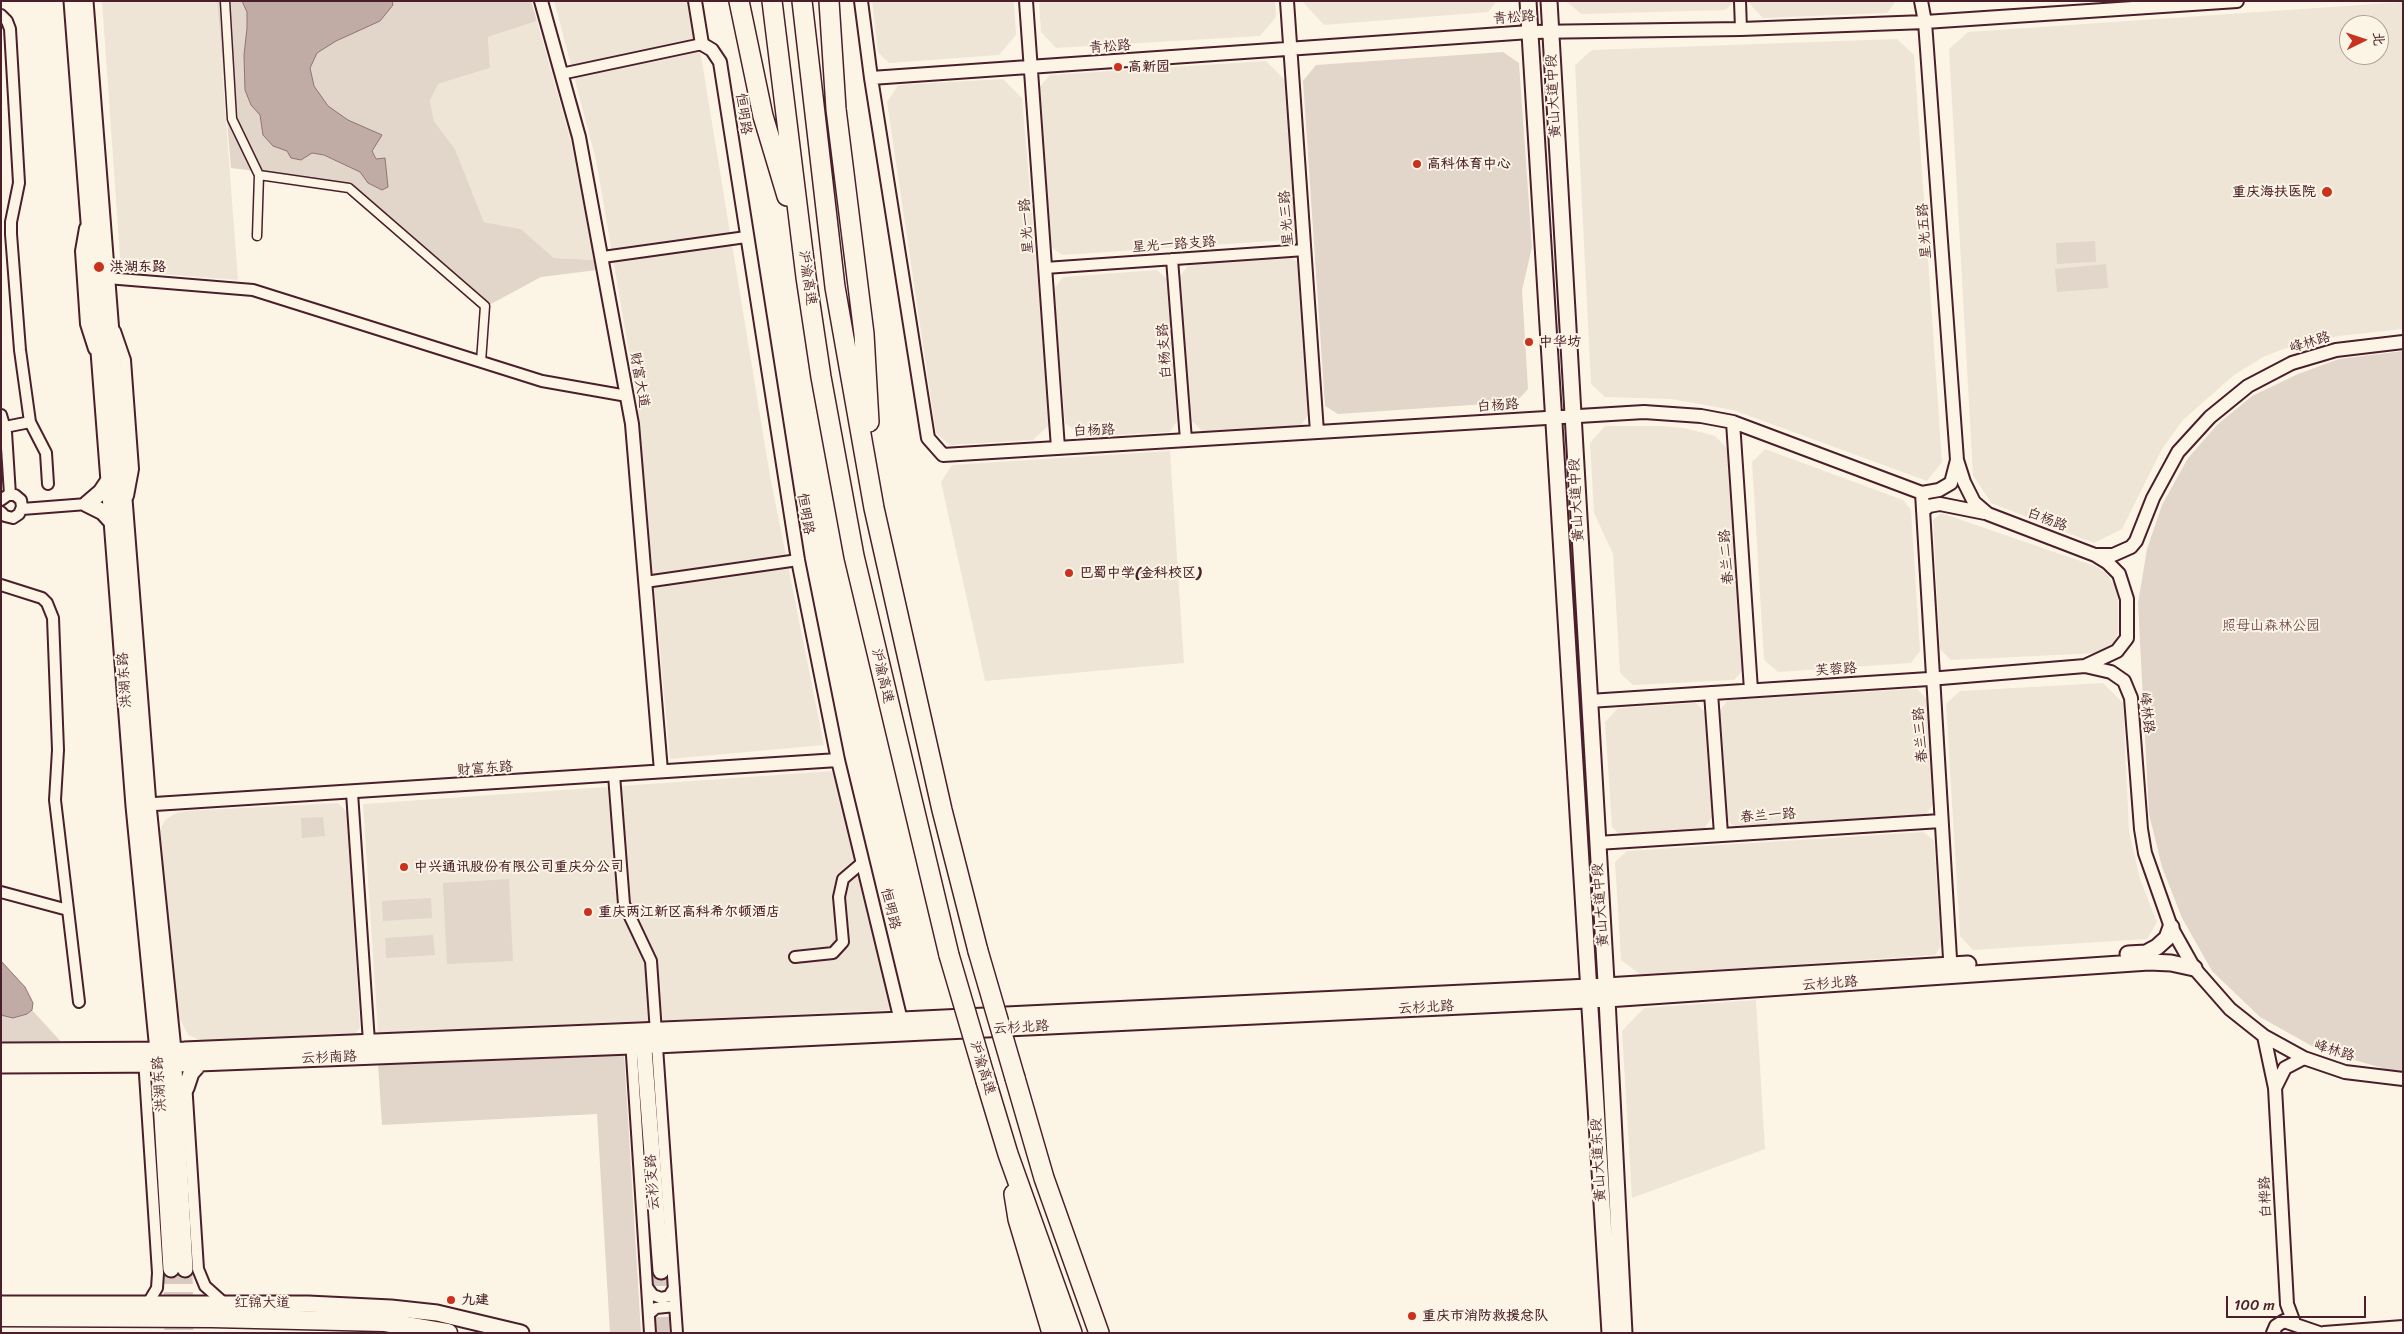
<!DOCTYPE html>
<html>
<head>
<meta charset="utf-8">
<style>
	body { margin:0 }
	#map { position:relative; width:2404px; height:1334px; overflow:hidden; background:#fcf5e5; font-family:Sriracha,"LXGW WenKai TC",sans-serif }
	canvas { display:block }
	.frame { position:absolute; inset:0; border:2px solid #4a1f2b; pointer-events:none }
	.north { position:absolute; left:2339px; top:15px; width:50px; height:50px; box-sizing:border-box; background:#fcf5e5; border:1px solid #b59f9b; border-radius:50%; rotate:86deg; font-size:14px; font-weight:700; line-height:20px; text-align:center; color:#4a1f2b }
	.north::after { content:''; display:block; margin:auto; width:18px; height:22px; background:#c8321e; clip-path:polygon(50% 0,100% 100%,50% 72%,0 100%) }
	.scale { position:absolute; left:2226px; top:1296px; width:140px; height:22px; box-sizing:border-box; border:2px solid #4a1f2b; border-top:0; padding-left:6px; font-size:15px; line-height:18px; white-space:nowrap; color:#4a1f2b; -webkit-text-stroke:4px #fcf5e5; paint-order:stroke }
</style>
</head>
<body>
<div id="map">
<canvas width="2404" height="1334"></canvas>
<div class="frame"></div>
<div class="north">北</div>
<div class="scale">100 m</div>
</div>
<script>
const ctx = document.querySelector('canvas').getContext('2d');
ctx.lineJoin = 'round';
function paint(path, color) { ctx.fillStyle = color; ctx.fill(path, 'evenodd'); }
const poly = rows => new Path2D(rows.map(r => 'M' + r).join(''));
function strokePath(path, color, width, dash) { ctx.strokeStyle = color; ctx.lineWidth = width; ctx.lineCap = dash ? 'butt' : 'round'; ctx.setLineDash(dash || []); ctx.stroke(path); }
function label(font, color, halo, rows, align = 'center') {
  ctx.font = font + ' Sriracha,"LXGW WenKai TC",sans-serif'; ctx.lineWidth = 4; ctx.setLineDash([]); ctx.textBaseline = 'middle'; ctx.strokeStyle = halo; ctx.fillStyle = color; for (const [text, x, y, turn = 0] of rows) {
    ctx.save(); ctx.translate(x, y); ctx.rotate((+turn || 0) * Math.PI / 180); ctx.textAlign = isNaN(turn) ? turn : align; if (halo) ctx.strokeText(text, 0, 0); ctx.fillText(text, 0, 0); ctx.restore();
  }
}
const built = poly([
	[102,1,217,1,238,280,121,271],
	[554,1,692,1,770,476,824,745,670,759,636,393,596,160],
	[872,1,1014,1,1016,35,999,55,889,63,878,52],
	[1039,1,1275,1,1276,17,1260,36,1056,48,1041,32],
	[1302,1,1497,1,1488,12,1324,25],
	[1566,1,1733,1,1733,3,1725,10,1581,14],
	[1747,1,1896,1,1887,13,1763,18],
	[2403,2,2403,329,2339,336,2286,348,2263,357,2234,375,2183,420,2162,449,2122,529,2094,543,1991,503,1973,475,1949,49,1968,32],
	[2349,25,2379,25,2379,55,2349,55],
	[537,21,570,138,596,260,554,258,521,229,484,222,455,149,434,121,430,101,438,84,490,68,488,37],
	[1897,39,1914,55,1942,462,1927,481,1733,410,1671,399,1605,397,1591,384,1575,65,1592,50],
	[1266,61,1285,80,1297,232,1288,240,1062,255,1051,247,1039,87,1050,75],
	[1003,79,1022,98,1050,424,1033,440,950,445,936,433,887,102,898,85],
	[1288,255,1300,264,1310,412,1300,427,1203,432,1191,420,1179,278,1191,261],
	[1157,270,1167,279,1177,421,1170,432,1083,437,1065,423,1054,289,1063,277],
	[1605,426,1661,426,1684,428,1715,436,1727,448,1743,670,1734,680,1633,685,1620,673,1613,554,1594,513,1590,443],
	[1765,449,1903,500,1911,510,1920,651,1911,663,1778,672,1764,660,1752,462],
	[1170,451,1184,663,985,681,941,482,952,465],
	[1941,513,2095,566,2105,572,2115,587,2118,599,2118,634,2113,645,2108,649,2098,653,1951,660,1940,649,1933,520],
	[2103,683,2123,703,2129,831,2140,879,2157,922,2147,939,1973,950,1960,936,1946,704,1960,691],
	[1917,689,1927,699,1934,803,1926,814,1735,827,1725,818,1718,712,1728,700],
	[1696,703,1705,712,1713,816,1704,829,1620,835,1612,827,1605,722,1618,708],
	[834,771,893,1010,378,1033,363,804],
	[338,803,347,812,360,1028,352,1037,207,1043,188,1035,178,1015,159,841,160,830,165,820,174,814,185,811],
	[1924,832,1934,841,1941,946,1935,955,1641,975,1621,960,1615,862,1627,851],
	[1756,1000,1765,1149,1632,1198,1622,1031,1644,1008]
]);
const green = poly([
	[217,1,531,1,537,21,488,37,490,68,438,84,430,101,434,121,455,149,484,222,521,229,554,258,596,260,597,270,541,277,489,305,351,183,231,168],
	[1503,52,1519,63,1532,247,1522,290,1528,389,1516,402,1338,414,1325,406,1303,81,1316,65],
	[2095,241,2096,262,2057,264,2056,243],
	[2106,264,2108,288,2057,292,2055,269],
	[2403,351,2403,1071,2393,1071,2319,1050,2260,1017,2212,971,2182,918,2162,867,2149,814,2138,603,2147,549,2162,505,2188,458,2217,425,2252,396,2298,374,2339,359],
	[323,817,325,836,302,838,301,818],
	[509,879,513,961,447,964,443,883],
	[431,898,432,918,383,921,382,901],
	[433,935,435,955,386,958,385,938],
	[32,1010,63,1044,1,1044,1,1015,14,1018,27,1014],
	[624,1053,641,1333,610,1333,597,1114,382,1125,378,1064]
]);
const water = poly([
	[242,1,392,1,393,5,380,21,336,41,317,53,310,68,314,86,328,106,348,120,382,135,372,151,376,159,385,158,388,187,382,190,368,183,360,172,324,155,312,153,301,160,291,158,287,151,273,146,263,135,260,115,251,105,245,90,244,55,247,28,247,12,242,1],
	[1,961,25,987,33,1003,32,1010,27,1014,13,1018,1,1015,1,961]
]);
const secondaryTunnel = poly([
	[171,1269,172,1333],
	[185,1269,186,1333],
	[661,1271,662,1333]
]);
const pedestrian = poly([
	[225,1,232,119,259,175,257,236],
	[259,175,349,188,485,306,481,362]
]);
const minor = poly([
	[1740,1,1741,29],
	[1,15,7,21,10,29,19,183,11,222,11,234,20,350,30,422,46,453,48,484],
	[561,74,702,44],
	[85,228,81,251,86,324,94,349],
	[603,257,746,237],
	[1172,259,1186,440],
	[1045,268,1305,250],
	[107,278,253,290,542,381,627,396],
	[115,331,125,360,133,469,128,496],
	[1,415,6,432,10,495],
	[5,427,30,422],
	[1,500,8,495,15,495,21,500,22,507,19,514,13,518,5,516,1,512],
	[22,509,87,504],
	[645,582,798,560],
	[1,585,42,598,47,603,53,618,58,750,55,800,79,1002],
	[614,775,624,904,651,961,677,1333],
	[352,793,369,1042],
	[1,892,68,910],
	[795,957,833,953,843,942,839,897,843,879,863,862],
	[631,1040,650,1333],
	[144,1059,158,1273,157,1288,148,1303],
	[186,1082,198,1269,205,1286,224,1303],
	[647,1287,653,1295,661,1298,669,1296,674,1288],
	[649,1314,656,1308,675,1306]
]);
const tertiary = poly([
	[541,1,579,137,632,424,661,771],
	[695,1,702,44,712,50,720,62,798,560,838,760,903,1029],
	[861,1,871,78,928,438,943,455,1644,412,1701,416,1733,422,1922,493,1939,490,1951,483,1957,460,1964,482,1974,502,1988,514,2095,555,2108,563,2119,574,2127,599,2127,638,2117,651,2085,666],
	[1026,1,1058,448],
	[1287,1,1317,432],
	[1921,1,1925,22,1957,460],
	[871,78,1530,32,1741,29,1925,22,2237,1],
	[1733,422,1751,690],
	[1922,493,1951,975],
	[1923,511,1929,506,1940,504,1985,513],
	[2095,555,2113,555,2131,547,2136,541,2153,498,2178,452,2210,417,2248,386,2292,363,2336,350,2403,342],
	[1711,693,1721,834],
	[1589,701,1929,679,2085,666,2111,672,2124,681,2131,698,2141,829,2145,853,2171,927,2194,968,2230,1009,2264,1036,2304,1058,2345,1072,2403,1079],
	[139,805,838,760],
	[1597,843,1941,821],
	[2264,1036,2275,1088,2285,1068,2304,1058],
	[2275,1088,2287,1304,2294,1323],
	[2273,1333,2276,1326,2284,1321,2319,1333],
	[2324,1333,2403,1327]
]);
const secondary = poly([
	[72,1,134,806,158,1051,171,1269],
	[85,1,148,805,173,1050,185,1269],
	[1528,1,1610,1333],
	[1549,1,1607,999,1624,1333],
	[109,480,101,492,87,504,103,512,113,523],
	[2128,954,2146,953,2157,947,2167,938,2171,927],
	[643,1036,661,1271],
	[1,1051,184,1050,902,1020,1589,987,1968,964],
	[1,1065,173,1064,656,1045,1607,999,2149,962,2171,963,2194,968],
	[186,1088,191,1073,200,1063],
	[1,1304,308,1304,391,1308,437,1313,521,1333]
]);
const trunk = poly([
	[1,1317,212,1318,384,1322,448,1333]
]);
const motorway = poly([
	[739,1,763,116,787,196],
	[772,1,806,277,821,377,854,556,949,955],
	[802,1,835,287,874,508,942,810,978,951],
	[829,1,836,109,864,334,869,422],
	[1015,1078,1044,1178,1099,1333],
	[986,1081,1008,1154,1072,1333],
	[1014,1194,1018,1219,1052,1333]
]);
const motorwayBridge = poly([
	[978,951,1015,1078],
	[949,955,986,1081]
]);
const markers = [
	[1118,67,5,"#c8321e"],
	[1417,164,5,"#c8321e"],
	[2327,192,6,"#c8321e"],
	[99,267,6,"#c8321e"],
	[1529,342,5,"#c8321e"],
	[1069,573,5,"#c8321e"],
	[404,867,5,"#c8321e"],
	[588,912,5,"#c8321e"],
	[451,1300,5,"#c8321e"],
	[1412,1316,5,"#c8321e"]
];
const streetNames = [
	["青松路",1514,18,-4],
	["青松路",1110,47,-4],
	["黄山大道中段",1554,96,-93],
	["恒明路",743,114,82],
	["星光三路",1287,218,-94],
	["星光一路",1027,226,-94],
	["星光五路",1925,231,-94],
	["星光一路支路",1174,245,-4],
	["沪渝高速",807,278,82],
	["峰林路",2310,343,-17],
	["白杨支路",1165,351,-94],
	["财富大道",639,380,80],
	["白杨路",1498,406,-4],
	["白杨路",1094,431,-3],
	["黄山大道中段",1577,500,-93],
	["恒明路",805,514,80],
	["白杨路",2047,520,21],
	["春兰二路",1727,557,-94],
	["芙蓉路",1836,670,-4],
	["沪渝高速",882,676,77],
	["洪湖东路",125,680,-94],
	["峰林路",2146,713,83],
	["春兰三路",1921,735,-94],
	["财富东路",485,769,-4],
	["春兰一路",1768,816,-4],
	["黄山大道中段",1601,905,-94],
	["恒明路",890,909,76],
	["云杉北路",1830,984,-4],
	["云杉北路",1426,1008,-3],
	["云杉北路",1021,1028,-3],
	["峰林路",2334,1051,17],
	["云杉南路",329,1058,-2],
	["沪渝高速",982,1068,73],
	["洪湖东路",160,1084,-94],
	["黄山大道东段",1599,1160,-93],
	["云杉支路",653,1182,-94],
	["白桦路",2266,1197,-93],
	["红锦大道",262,1303]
];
const poiNames = [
	["高新园",1128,67],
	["高科体育中心",1427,164],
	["重庆海扶医院",2316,192,"right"],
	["洪湖东路",110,267],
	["中华坊",1539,342],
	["巴蜀中学(金科校区)",1079,573],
	["中兴通讯股份有限公司重庆分公司",414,867],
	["重庆两江新区高科希尔顿酒店",598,912],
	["九建",461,1300],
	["重庆市消防救援总队",1422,1316]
];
const parkNames = [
	["照母山森林公园",2271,626]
];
paint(built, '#eee5d7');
paint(green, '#e2d5ca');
paint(water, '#c0aca5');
strokePath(water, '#917474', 1);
strokePath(secondaryTunnel, '#d8cac0', 15, [15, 8]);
strokePath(pedestrian, '#4a1f2b', 11);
strokePath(minor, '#4a1f2b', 14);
strokePath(tertiary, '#4a1f2b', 16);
strokePath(secondary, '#4a1f2b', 19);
strokePath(trunk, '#4a1f2b', 21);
strokePath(motorway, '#4a1f2b', 22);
strokePath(pedestrian, '#fcf5e5', 8);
strokePath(minor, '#fcf5e5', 10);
strokePath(tertiary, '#fcf5e5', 12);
strokePath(secondary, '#fcf5e5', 15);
strokePath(trunk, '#fcf5e5', 18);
strokePath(motorway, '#fcf5e5', 19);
strokePath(motorwayBridge, '#4a1f2b', 22, []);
strokePath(motorwayBridge, '#fcf5e5', 19);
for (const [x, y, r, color] of markers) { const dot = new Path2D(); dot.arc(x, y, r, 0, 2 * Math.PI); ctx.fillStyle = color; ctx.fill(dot); strokePath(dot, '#fcf5e5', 2); }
label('14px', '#4a1f2b', '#fcf5e5', streetNames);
label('bold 14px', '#4a1f2b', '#fcf5e5', poiNames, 'left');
label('14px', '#704c53', '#fcf5e5', parkNames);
</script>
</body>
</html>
